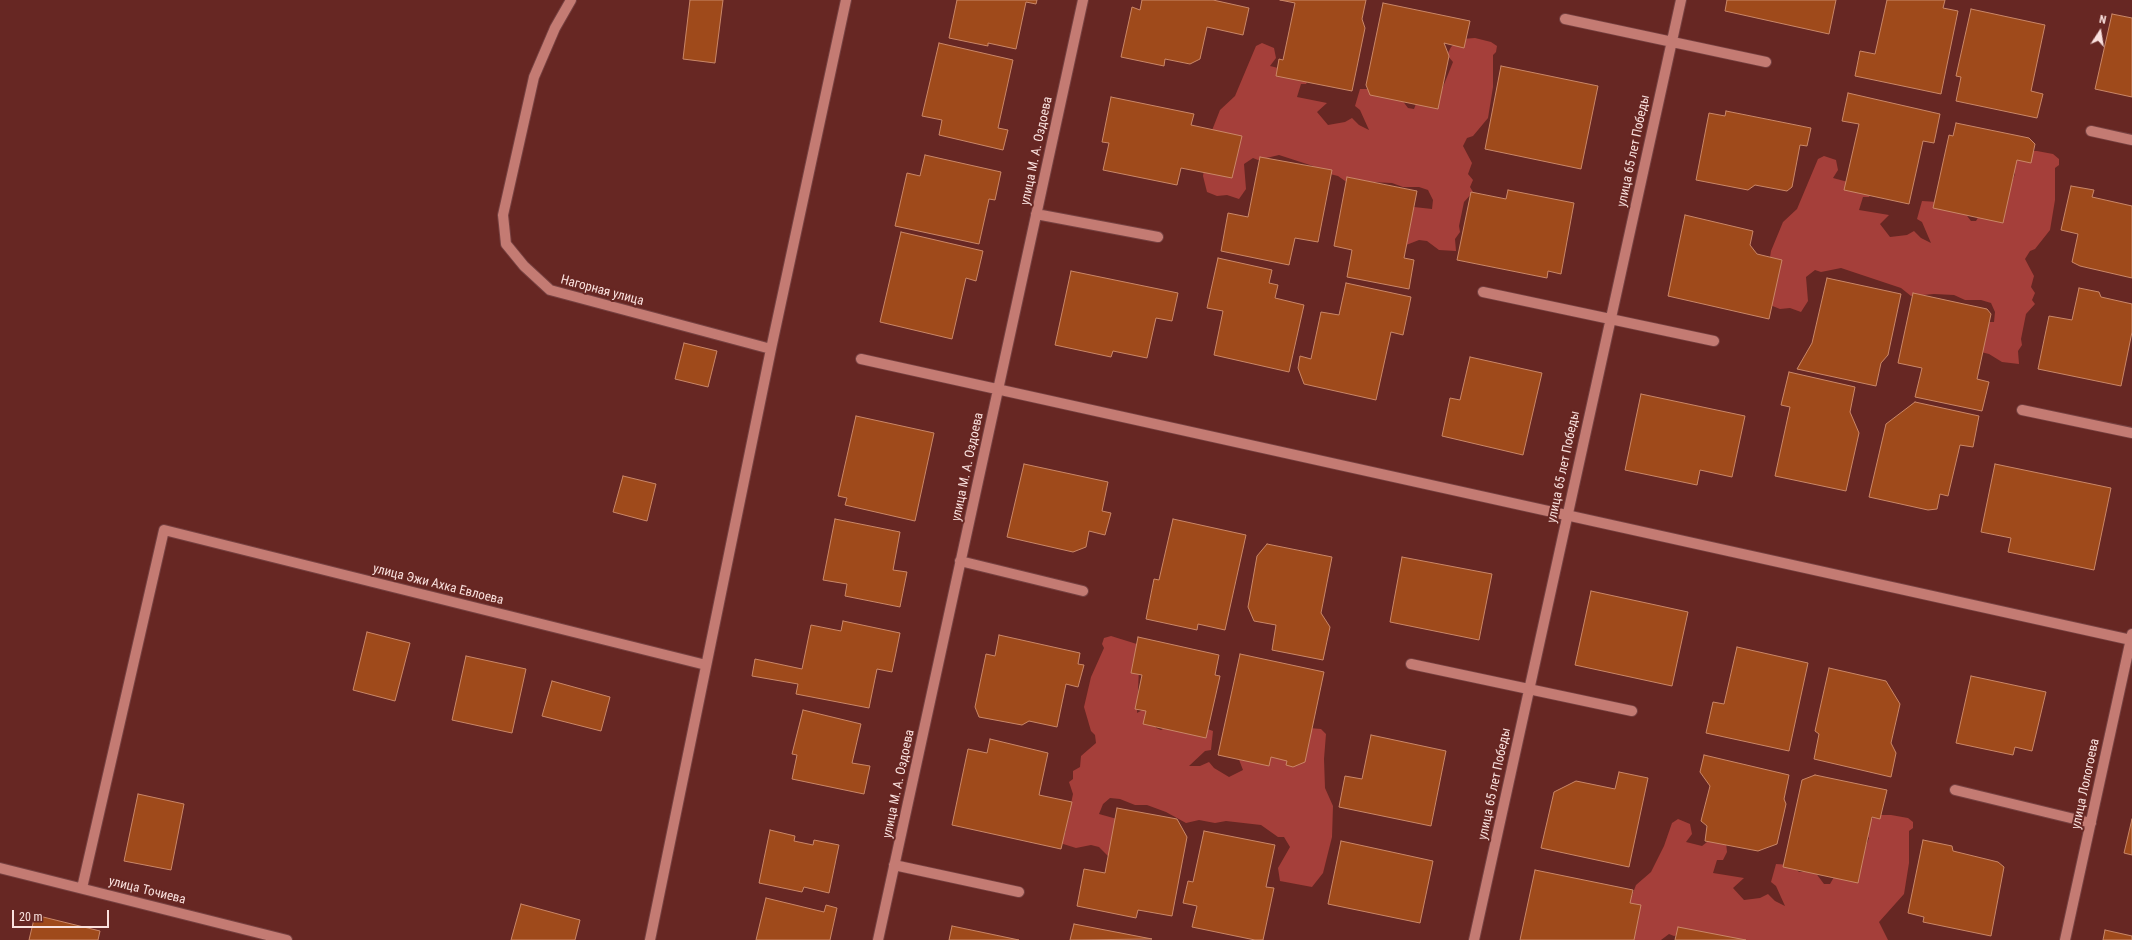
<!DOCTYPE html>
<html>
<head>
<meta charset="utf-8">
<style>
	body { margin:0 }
	#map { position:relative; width:2132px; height:940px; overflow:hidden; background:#672723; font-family:"Roboto Condensed",sans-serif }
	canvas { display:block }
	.north { position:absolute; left:2080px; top:12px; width:40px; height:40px; -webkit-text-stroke:3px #672723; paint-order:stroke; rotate:12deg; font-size:11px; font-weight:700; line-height:16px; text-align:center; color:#fae1de }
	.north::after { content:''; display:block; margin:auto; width:14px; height:18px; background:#fae1de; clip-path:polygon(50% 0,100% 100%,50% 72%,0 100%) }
	.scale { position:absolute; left:12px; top:910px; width:97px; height:18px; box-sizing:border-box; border:2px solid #fae1de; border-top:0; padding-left:5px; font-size:12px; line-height:14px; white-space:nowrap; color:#fae1de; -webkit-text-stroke:3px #672723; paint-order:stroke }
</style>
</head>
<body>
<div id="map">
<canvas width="2132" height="940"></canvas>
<div class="north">N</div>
<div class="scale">20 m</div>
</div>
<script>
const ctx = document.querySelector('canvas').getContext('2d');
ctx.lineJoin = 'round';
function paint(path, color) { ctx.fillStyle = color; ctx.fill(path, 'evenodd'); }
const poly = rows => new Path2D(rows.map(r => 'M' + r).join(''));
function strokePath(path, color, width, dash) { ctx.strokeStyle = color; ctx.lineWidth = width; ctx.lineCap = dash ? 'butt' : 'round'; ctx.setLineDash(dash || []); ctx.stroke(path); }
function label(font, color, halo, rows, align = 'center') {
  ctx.font = font + ' "Roboto Condensed",sans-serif'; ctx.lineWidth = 4; ctx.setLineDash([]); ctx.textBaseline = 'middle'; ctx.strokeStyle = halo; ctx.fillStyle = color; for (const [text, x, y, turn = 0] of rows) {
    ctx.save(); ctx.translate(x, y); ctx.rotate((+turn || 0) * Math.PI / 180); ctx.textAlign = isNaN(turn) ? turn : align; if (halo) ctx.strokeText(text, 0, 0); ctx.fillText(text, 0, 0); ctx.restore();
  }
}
const green = poly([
	[1475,38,1491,42,1497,46,1496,52,1493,55,1493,87,1488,118,1473,136,1467,138,1463,146,1472,163,1468,174,1473,180,1470,187,1473,192,1464,202,1459,226,1460,232,1455,239,1456,251,1439,250,1427,241,1419,240,1401,247,1405,206,1432,209,1433,200,1428,190,1419,187,1403,187,1392,183,1372,182,1348,183,1338,176,1322,172,1313,166,1279,155,1258,160,1253,158,1244,164,1246,189,1239,199,1227,195,1217,196,1207,192,1203,176,1209,138,1220,110,1235,96,1256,46,1262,43,1274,48,1276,58,1270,66,1311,76,1306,84,1301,84,1297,97,1327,103,1317,112,1328,125,1345,122,1352,118,1359,125,1369,130,1360,110,1355,106,1360,89,1375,89,1399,96,1408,108,1414,109,1417,101,1437,102,1453,62,1447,55,1451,47,1461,39],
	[2023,151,2037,151,2053,154,2059,159,2059,165,2055,168,2055,200,2050,230,2035,249,2030,251,2025,259,2034,276,2031,287,2035,293,2032,300,2035,304,2026,314,2021,339,2022,345,2018,351,2019,364,2002,362,1989,354,1981,352,1986,322,1994,322,1995,312,1991,303,1981,300,1965,300,1954,295,1934,294,1911,296,1901,288,1841,268,1821,272,1815,270,1806,277,1808,301,1801,312,1790,308,1780,309,1770,305,1765,288,1771,251,1783,222,1797,209,1818,159,1824,156,1836,160,1838,170,1833,178,1874,189,1869,197,1863,197,1859,210,1889,215,1880,224,1890,237,1907,235,1914,231,1921,238,1931,243,1922,222,1917,219,1922,201,1938,202,1961,208,1971,221,1976,221,1980,214,2000,215,2015,174,2010,167],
	[1111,636,1140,645,1137,713,1146,708,1155,720,1156,728,1161,730,1175,723,1199,726,1213,731,1211,750,1205,751,1189,766,1200,766,1209,762,1214,768,1229,777,1243,770,1238,757,1269,757,1309,728,1321,729,1326,734,1324,759,1325,788,1333,806,1332,837,1323,873,1312,887,1280,881,1278,868,1290,847,1284,837,1278,837,1261,825,1226,821,1215,823,1199,820,1186,823,1166,812,1147,805,1135,805,1120,799,1110,798,1103,804,1099,814,1117,819,1112,860,1099,847,1091,845,1076,848,1060,843,1066,831,1064,824,1068,818,1073,794,1069,782,1073,779,1073,771,1080,767,1081,756,1096,743,1095,735,1091,731,1084,707,1091,677,1104,648,1102,644,1104,638],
	[1877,815,1891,815,1908,818,1913,822,1913,828,1909,831,1909,863,1904,894,1879,922,1888,940,1723,940,1685,933,1674,936,1669,934,1661,940,1621,940,1625,914,1636,885,1651,872,1664,846,1672,823,1678,819,1690,824,1692,834,1686,842,1702,846,1712,838,1726,842,1727,852,1723,860,1717,860,1713,873,1744,878,1733,888,1744,900,1760,898,1768,894,1775,901,1785,906,1776,886,1771,882,1776,864,1791,865,1799,872,1815,872,1824,884,1830,884,1834,877,1854,878,1869,838,1863,831,1867,823]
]);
const building = poly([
	[690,0,723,0,715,63,683,59,690,0],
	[957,0,1037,0,1036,4,1026,2,1016,49,988,43,988,46,949,38,957,0],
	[1142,0,1213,0,1249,8,1243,35,1207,27,1200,59,1190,64,1165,59,1164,66,1121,57,1132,7,1140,10,1142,0],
	[1280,0,1366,0,1362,19,1365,28,1352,91,1276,76,1279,59,1283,60,1295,3,1280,0],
	[1727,0,1836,0,1829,34,1725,11,1727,0],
	[1887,0,1945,0,1943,8,1958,11,1941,94,1855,76,1860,51,1875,54,1887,0],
	[1383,3,1470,21,1464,48,1444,43,1449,56,1438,109,1370,95,1366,85,1383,3],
	[1971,9,2045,25,2031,91,2043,94,2037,118,1956,101,1961,77,1956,76,1971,9],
	[2112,14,2132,18,2132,97,2095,89,2112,14],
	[939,43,1013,60,998,128,1008,130,1003,150,939,135,942,120,922,116,939,43],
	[1501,66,1598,86,1581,169,1485,149,1501,66],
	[1848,93,1940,114,1934,143,1923,141,1909,204,1844,190,1859,124,1842,121,1848,93],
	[1111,97,1194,114,1191,125,1242,136,1232,178,1181,168,1177,185,1103,170,1109,143,1102,142,1111,97],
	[1726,111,1811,128,1807,146,1800,145,1792,187,1787,191,1755,185,1748,190,1696,180,1709,113,1725,116,1726,111],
	[1956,123,2029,138,2035,144,2031,163,2017,160,2003,223,1933,208,1949,135,1953,136,1956,123],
	[925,155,1001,172,995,200,989,199,979,244,895,226,907,173,920,176,925,155],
	[1260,157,1332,170,1318,242,1295,238,1289,265,1221,251,1228,213,1248,217,1260,157],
	[1347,177,1417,191,1404,258,1414,260,1409,289,1347,277,1352,250,1334,246,1347,177],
	[2071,186,2094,190,2092,197,2132,206,2132,278,2080,266,2072,262,2078,234,2061,230,2071,186],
	[1508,190,1574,203,1561,274,1548,271,1547,278,1457,260,1471,192,1506,199,1508,190],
	[1685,215,1753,231,1750,245,1757,254,1782,260,1769,319,1668,296,1685,215],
	[901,232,983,251,976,281,966,278,952,339,880,322,901,232],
	[1218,258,1272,270,1269,283,1278,285,1275,298,1304,305,1289,372,1214,355,1223,311,1207,308,1218,258],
	[1071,271,1178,293,1172,321,1156,318,1147,358,1113,351,1111,357,1055,345,1071,271],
	[1827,278,1901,294,1888,355,1881,363,1876,386,1797,369,1812,343,1827,278],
	[1346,283,1411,297,1403,335,1391,332,1376,400,1304,384,1298,368,1300,356,1311,359,1321,312,1339,315,1346,283],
	[2079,288,2099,292,2101,297,2132,304,2132,332,2121,386,2038,369,2049,316,2072,320,2079,288],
	[1913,293,1987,309,1991,314,1977,379,1989,382,1982,411,1915,397,1922,368,1898,363,1913,293],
	[684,343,717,351,708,387,675,379,684,343],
	[1470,357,1542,373,1523,455,1442,436,1450,398,1460,400,1470,357],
	[1789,372,1855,387,1850,412,1859,433,1846,491,1775,476,1790,407,1781,405,1789,372],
	[1641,394,1745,416,1732,477,1700,470,1697,485,1625,470,1641,394],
	[1915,402,1979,416,1973,447,1960,445,1948,496,1940,494,1937,509,1928,510,1869,497,1886,424,1915,402],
	[856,416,934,433,915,521,845,505,847,498,838,496,856,416],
	[1024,464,1108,482,1102,511,1111,513,1105,535,1089,531,1086,547,1073,552,1007,537,1024,464],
	[1995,464,2111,488,2094,570,2008,552,2011,538,1981,532,1995,464],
	[623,476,656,484,647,521,613,512,623,476],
	[835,519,900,532,893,570,907,572,900,607,845,596,847,584,823,580,835,519],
	[1173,519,1246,535,1225,630,1198,624,1197,630,1146,619,1154,579,1159,580,1173,519],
	[1267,544,1332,557,1321,613,1330,627,1323,660,1272,650,1276,625,1254,621,1248,607,1257,556,1267,544],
	[1402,557,1492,574,1479,640,1390,622,1402,557],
	[1591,591,1688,612,1672,686,1575,665,1591,591],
	[843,621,900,633,892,672,877,669,869,708,796,694,798,684,752,676,755,659,802,669,811,625,841,631,843,621],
	[367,632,410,643,395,701,353,690,367,632],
	[999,635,1080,653,1078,664,1084,665,1078,687,1066,684,1057,727,1029,721,1022,725,979,717,975,707,986,654,995,656,999,635],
	[1138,637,1219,655,1215,675,1220,676,1206,738,1143,724,1146,711,1135,709,1142,675,1131,673,1138,637],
	[1737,647,1808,663,1789,751,1706,733,1713,702,1724,704,1737,647],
	[1240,654,1324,672,1305,762,1293,767,1286,765,1287,761,1271,757,1269,766,1218,755,1240,654],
	[466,656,526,669,512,733,452,720,466,656],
	[1829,668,1886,681,1900,704,1891,743,1896,753,1891,777,1814,759,1819,734,1815,731,1829,668],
	[1971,676,2046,692,2032,751,2015,747,2013,755,1956,743,1971,676],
	[552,681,610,697,601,731,542,716,552,681],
	[803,710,861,724,852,763,870,766,864,794,792,779,797,755,792,754,803,710],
	[1371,735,1446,751,1431,826,1339,807,1345,776,1362,779,1371,735],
	[990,739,1048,753,1039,795,1072,802,1061,849,952,825,968,749,987,753,990,739],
	[1704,755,1789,775,1784,799,1786,804,1777,844,1758,851,1705,841,1707,826,1701,821,1710,786,1700,772,1704,755],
	[1619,772,1648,778,1629,867,1541,848,1554,792,1576,781,1615,789,1619,772],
	[1815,775,1887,790,1880,819,1872,817,1858,883,1783,867,1802,780,1815,775],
	[138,794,184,804,171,870,124,861,138,794],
	[1117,808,1177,819,1187,837,1172,916,1138,910,1136,918,1077,906,1084,869,1105,873,1117,808],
	[2132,819,2132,855,2124,853,2132,819],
	[770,830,795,836,794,841,813,845,814,840,839,845,829,893,804,887,802,892,759,883,770,830],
	[1204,831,1275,845,1266,887,1274,888,1263,940,1255,940,1192,927,1197,906,1183,903,1188,881,1193,882,1204,831],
	[1923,840,1952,846,1953,851,1998,862,2004,867,1991,936,1923,922,1924,917,1908,913,1923,840],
	[1341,841,1433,861,1420,923,1328,904,1341,841],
	[1535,870,1633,890,1630,903,1641,905,1634,940,1520,940,1535,870],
	[766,898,824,912,826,905,837,908,830,940,756,940,766,898],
	[521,904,580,920,575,940,511,940,521,904],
	[35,915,100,931,98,940,29,940,35,915],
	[1074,924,1152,939,1070,940,1074,924],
	[952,926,1019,940,949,940,952,926],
	[1678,927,1746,940,1675,940,1678,927],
	[2105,930,2132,936,2132,940,2103,940,2105,930]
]);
const minor = poly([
	[571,0,555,28,534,77,503,215,506,244,524,266,550,290,771,349],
	[1565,19,1766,62],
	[2091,131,2132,140],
	[1036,214,1158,237],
	[1483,292,1714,341],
	[861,359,2131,640],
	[2022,410,2132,433],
	[960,561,1083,591],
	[1411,664,1632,711],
	[1955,790,2091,823],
	[894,865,1019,892],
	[0,868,287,940],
	[82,888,164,530,706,665],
	[650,940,771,349,846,0],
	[878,940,1083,0],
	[1474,940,1681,0],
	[2065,940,2132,634]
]);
const streetNames = [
	["улица М. А. Оздоева",1037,151,-78],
	["улица 65 лет Победы",1634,151,-78],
	["Нагорная улица",602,291,15],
	["улица М. А. Оздоева",968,467,-78],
	["улица 65 лет Победы",1564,467,-78],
	["улица Эжи Ахка Евлоева",438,585,14],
	["улица М. А. Оздоева",899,784,-78],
	["улица 65 лет Победы",1495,784,-78],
	["улица Лологоева",2086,784,-78],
	["улица Точиева",147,891,14]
];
paint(green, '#a53f3a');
paint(building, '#9f4a1b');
strokePath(building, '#ca8768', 1);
strokePath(minor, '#764141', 12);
strokePath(minor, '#c47b73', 10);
label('13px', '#fae1de', '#672723', streetNames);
</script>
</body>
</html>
